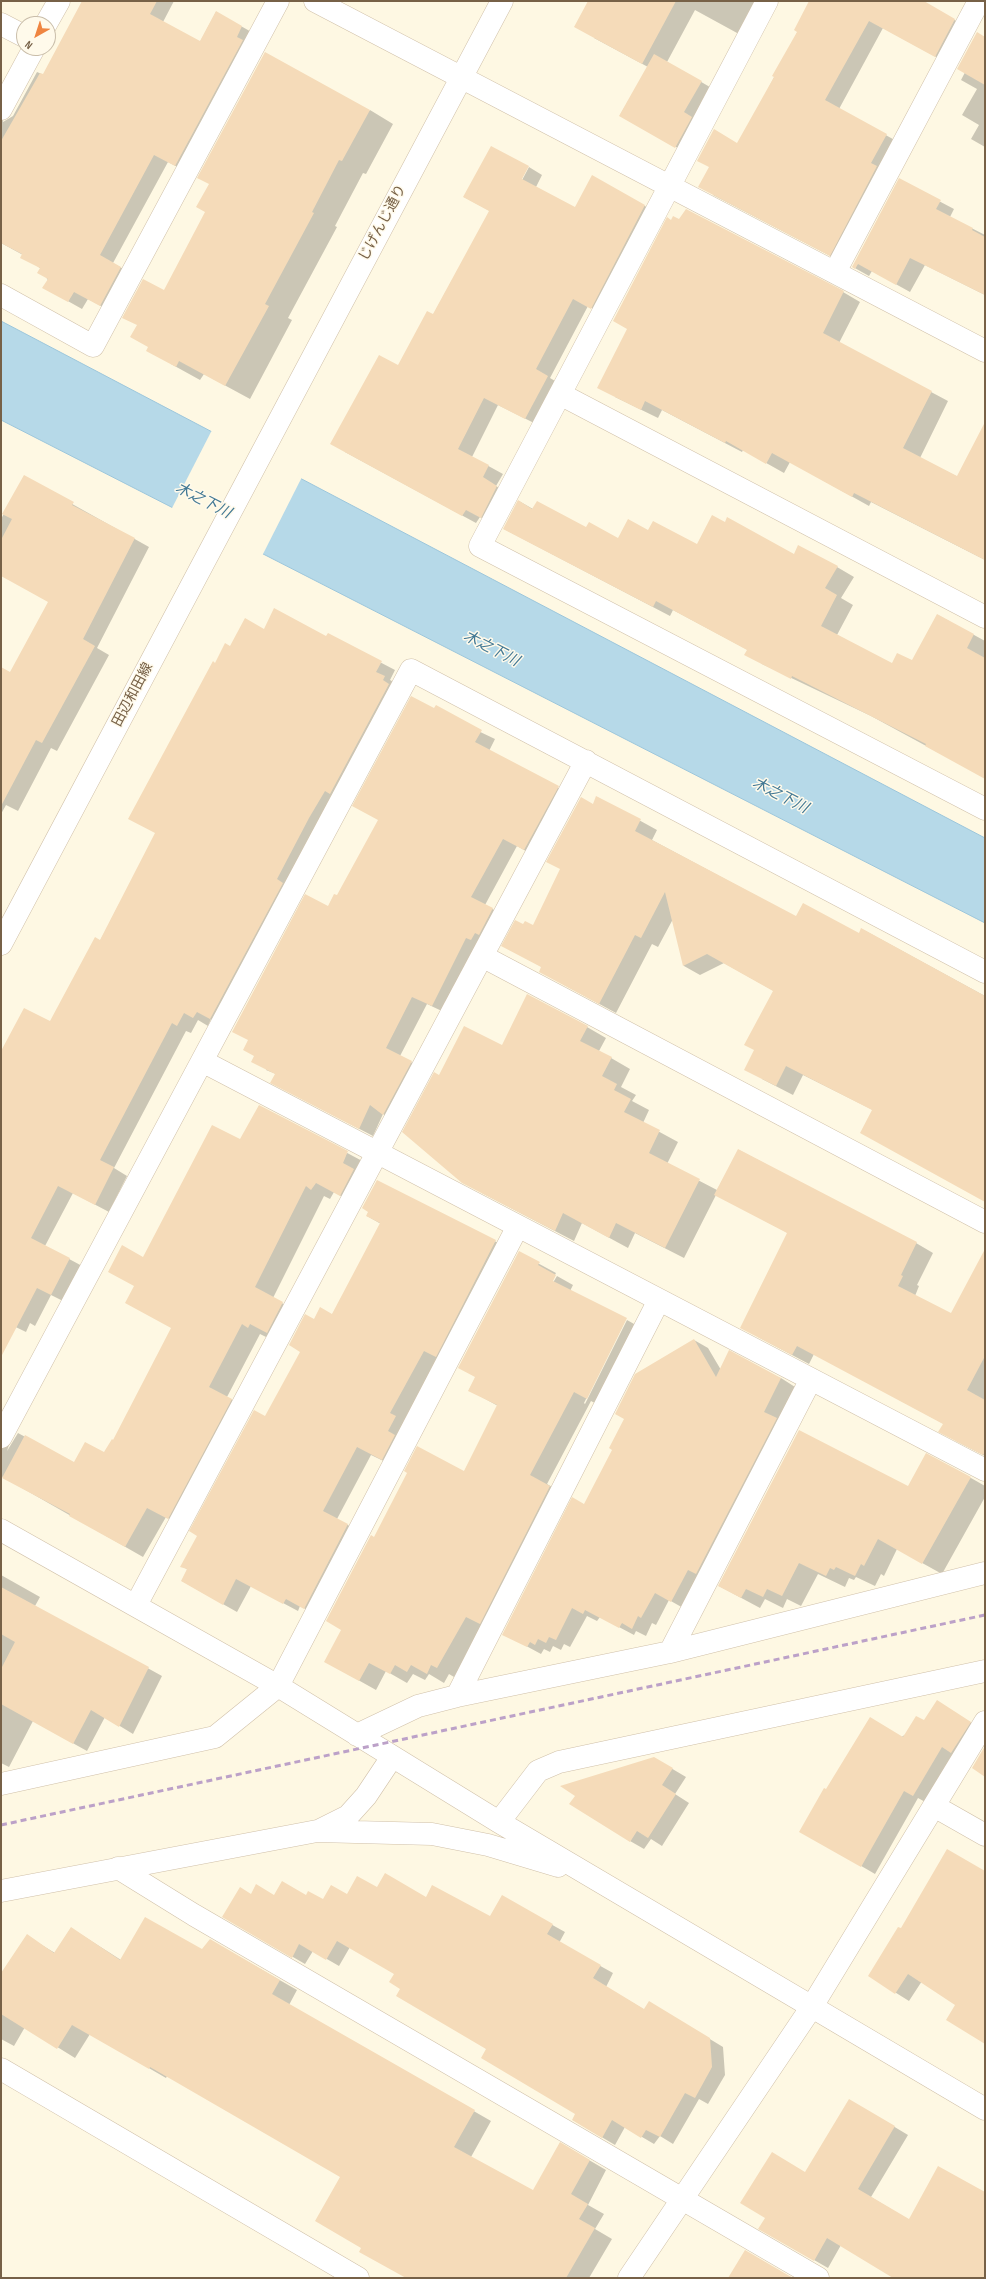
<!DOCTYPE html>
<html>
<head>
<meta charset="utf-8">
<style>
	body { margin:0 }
	#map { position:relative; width:986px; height:2279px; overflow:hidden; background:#fef8e3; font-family:"Sofia Sans Condensed",sans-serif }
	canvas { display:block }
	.frame { position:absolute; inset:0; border:2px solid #776147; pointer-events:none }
	.north { position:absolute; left:16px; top:16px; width:40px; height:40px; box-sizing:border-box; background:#fffaeb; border:1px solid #c9bda9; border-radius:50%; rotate:219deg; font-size:11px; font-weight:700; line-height:16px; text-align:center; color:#776147 }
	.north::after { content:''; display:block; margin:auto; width:14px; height:18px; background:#ef8541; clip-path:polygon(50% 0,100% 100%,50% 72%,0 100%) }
</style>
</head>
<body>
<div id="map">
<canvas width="986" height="2279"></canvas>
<div class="frame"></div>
<div class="north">N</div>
</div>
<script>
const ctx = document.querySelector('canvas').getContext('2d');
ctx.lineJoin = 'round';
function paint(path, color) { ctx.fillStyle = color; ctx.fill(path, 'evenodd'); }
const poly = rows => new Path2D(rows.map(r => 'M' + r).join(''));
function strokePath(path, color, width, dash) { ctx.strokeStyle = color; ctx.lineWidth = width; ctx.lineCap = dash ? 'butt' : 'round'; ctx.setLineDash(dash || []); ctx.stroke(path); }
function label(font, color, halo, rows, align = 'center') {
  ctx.font = font + ' "Sofia Sans Condensed","Noto Sans JP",sans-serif'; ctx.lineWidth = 3; ctx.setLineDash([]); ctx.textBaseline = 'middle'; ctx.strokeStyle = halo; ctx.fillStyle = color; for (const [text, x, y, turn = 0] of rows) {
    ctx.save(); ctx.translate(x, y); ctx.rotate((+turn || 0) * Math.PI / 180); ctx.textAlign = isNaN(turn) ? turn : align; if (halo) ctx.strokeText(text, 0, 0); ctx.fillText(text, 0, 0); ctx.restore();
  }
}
const water = poly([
	[1,321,985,838,985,923,1,420,1,321]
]);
const pier = poly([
	[212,430,302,477,262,556,171,510]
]);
const shadow = poly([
	[83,1,174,1,163,22,200,42,216,12,255,34,189,173,168,162,113,263,134,275,114,313,88,299,82,309,57,295,41,269,23,255,1,243,1,95,3,122,13,116,37,72,44,75],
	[590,1,761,1,748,39,695,10,667,62,715,90,690,155,620,115,648,67,594,38],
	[810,1,922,1,968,28,949,64,883,28,839,109,900,143,844,263,713,195,798,31],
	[985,34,985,147,971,139,979,125,962,115,977,89,961,80],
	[370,110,393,124,366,174,363,173,335,226,337,227,288,318,292,320,250,399,204,374,200,380,171,364,164,291],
	[529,167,542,175,536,187,575,208,593,177,659,214,605,316,588,306,550,378,562,385,540,426,498,405,472,457,503,474,496,486,511,495,495,525,480,517,476,523,345,452,398,366,433,315,490,211,464,197,520,184],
	[899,180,954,209,950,217,985,235,985,295,925,265,910,292,872,271,869,276,853,267],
	[843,292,860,302,839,343,948,401,920,458,958,477,985,424,985,560,871,502,869,506,790,462,784,473,743,450,742,452,662,410,658,418,615,397],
	[24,477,149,547,97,648,109,655,57,751,51,748,18,811,6,805,1,814,1,668,10,673,50,602,1,575,1,519],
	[519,501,533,509,619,539,648,531,697,545,794,555,837,567,854,577,841,598,853,605,837,635,892,664,912,662,938,615,985,641,985,778,871,716,762,664,748,650,673,610,670,616,504,529],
	[264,630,327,638,328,635,395,670,390,680,399,685,224,1026,211,1019,208,1026,198,1020,191,1033,186,1031,114,1168,127,1176,109,1212,73,1193,45,1246,84,1267,65,1302,51,1295,35,1326,30,1323,26,1332,1,1320,1,1079,50,1023,100,941,156,833,216,664,230,647],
	[434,710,495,739,489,751,572,795,538,858,517,846,485,905,507,917,446,1013,427,1004,400,1056,425,1070,397,1123,383,1114,373,1136,285,1090,276,1074,266,1070,328,907,337,897,379,820],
	[597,797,657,830,652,840,796,917,859,934,862,929,985,996,985,1201,873,1110,803,1075,793,1095,762,1079,755,1050,774,991,724,963,700,975,684,966,673,919,658,947,652,944,616,1013,557,981,542,967,503,946,524,926,534,926],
	[587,1027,606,1038,599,1051,630,1069,621,1087,636,1095,632,1101,649,1110,643,1123,678,1142,667,1164,717,1190,739,1150,916,1243,933,1253,917,1285,919,1286,915,1296,952,1315,985,1262,985,1456,956,1441,944,1424,814,1354,809,1364,758,1337,788,1233,716,1195,684,1258,635,1233,628,1248,582,1223,574,1241,482,1193,440,1076,502,1046],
	[259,1106,366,1163,358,1206,334,1192,330,1199,324,1196,273,1298,301,1314,266,1337,260,1334,227,1397,250,1410,186,1529,166,1517,143,1557,1,1476,1,1415,14,1431,7,1451,18,1433,75,1464,105,1454,114,1442,172,1328,135,1286,144,1258,241,1141],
	[377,1181,510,1249,396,1467,371,1455,337,1519,362,1533,318,1616,300,1606,298,1611,251,1586,237,1612,182,1581,188,1570,182,1566,302,1352,314,1320,332,1315,381,1224,367,1216],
	[519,1253,556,1273,549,1285,551,1286,557,1276,573,1285,570,1291,626,1319,584,1403,585,1404,627,1320,643,1329,604,1408,591,1401,547,1484,567,1496,454,1677,449,1674,444,1683,429,1674,425,1680,413,1674,407,1683,386,1671,376,1690,342,1671,342,1630,374,1538,464,1472,498,1406,469,1390,476,1377],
	[694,1340,708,1348,721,1370,781,1378,795,1387,685,1609,669,1600,656,1625,652,1623,646,1636,636,1631,634,1635,600,1617,597,1621,587,1616,570,1647,564,1644,561,1650,553,1646,550,1652,544,1649,541,1654,504,1634,585,1505],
	[971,1478,985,1486,985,1497,942,1574,897,1549,884,1576,881,1574,875,1586,856,1577,854,1580,849,1578,845,1587,818,1574,801,1606,787,1599,783,1608,765,1599,760,1608,719,1586,908,1487],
	[1,1575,40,1597,35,1606,162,1676,133,1734,105,1717,87,1751,33,1721,9,1767,1,1763],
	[951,1710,984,1731,927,1803,918,1798,875,1874,801,1831,826,1791,924,1721],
	[654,1758,686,1777,675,1794,689,1803,662,1846,651,1839,644,1849,630,1841],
	[985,1872,985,2043,956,2004,922,1981,909,2001,869,1976,901,1930],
	[377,1888,426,1898,490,1917,502,1897,565,1932,559,1943,613,1973,606,1987,645,2010,662,2010,723,2047,725,2075,708,2104,699,2099,673,2144,660,2136,654,2144,625,2127,615,2145,573,2120,577,2113,401,1988,395,1974,350,1947,339,1966,313,1951,305,1964,224,1917,251,1895,306,1896,323,1900],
	[71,1928,121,1960,202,1950,210,1940,297,1990,289,2005,491,2121,471,2157,533,2192,560,2143,606,2170,588,2205,604,2214,595,2229,612,2239,589,2278,432,2278,363,2248,342,2176,167,2076,166,2078,90,2034,75,2058,25,2027,14,2046,1,2039,1,1975,27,1936,55,1953],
	[863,2108,908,2135,871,2197,909,2220,985,2194,985,2278,897,2278,841,2245,828,2268,760,2229]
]);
const building = poly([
	[82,1,157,1,150,14,200,41,216,11,242,26,237,37,243,40,175,166,154,155,100,255,121,267,100,306,74,292,68,302,42,288,48,279,37,273,40,268,20,258,22,254,1,243,1,141,40,73,43,74],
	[588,1,676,1,642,64,574,27],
	[809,1,924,1,955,19,935,57,869,21,825,100,887,134,871,163,877,166,830,256,698,187,709,167,697,161,714,129,737,143,774,77,772,76,797,32,794,30],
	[977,32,985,37,985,85,957,69],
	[265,52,370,110,342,161,339,160,312,212,314,213,265,304,269,306,225,386,179,361,176,367,146,351,148,347,130,337,137,325,122,318,143,279,164,290,205,212,196,207,209,184,197,178],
	[654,54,702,81,684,112,692,117,675,148,619,116],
	[491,146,529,166,522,179,575,207,592,175,645,205,591,309,573,299,536,369,548,376,525,419,484,398,458,449,489,465,483,477,497,486,481,518,466,510,462,516,330,444,379,355,398,365,427,311,433,314,489,211,463,197],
	[899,178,941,200,936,209,973,228,972,230,985,237,985,295,910,258,896,285,858,264,855,269,852,267],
	[686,209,844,291,823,333,932,391,903,448,957,476,985,422,985,560,854,493,852,497,772,453,766,464,726,441,725,443,645,401,641,410,597,388,627,329,613,321,667,217,671,220,673,216,679,219],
	[24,475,74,502,72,505,135,538,83,639,95,646,42,743,36,740,1,806,1,667,10,672,48,602,1,576,1,540,12,519,2,514],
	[518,500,532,509,537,501,586,527,589,522,618,538,628,519,648,530,653,521,697,544,712,515,725,522,727,517,794,554,798,545,838,566,825,588,837,595,821,626,892,663,897,653,912,660,937,614,974,634,967,648,985,658,985,779,925,746,926,744,853,707,792,676,791,679,744,655,747,650,656,601,653,607,503,529],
	[274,608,326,636,328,633,382,661,376,672,385,676,383,680,389,684,330,794,325,791,309,818,277,879,283,883,210,1019,197,1012,193,1018,184,1013,177,1026,172,1023,100,1160,114,1167,95,1205,58,1186,31,1238,70,1258,51,1295,37,1288,1,1357,1,1051,24,1008,50,1021,95,937,100,940,155,833,128,819,213,661,215,663,225,643,230,646,245,618,264,629],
	[411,696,434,708,436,705,482,730,475,742,559,786,524,850,503,839,471,897,493,908,479,935,475,933,471,940,466,938,432,1006,412,997,386,1048,412,1061,383,1115,370,1105,359,1129,270,1083,275,1074,251,1062,254,1056,243,1050,248,1040,232,1032,305,894,328,906,334,894,337,895,378,820,352,806],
	[596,796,641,819,635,831,796,916,803,903,859,933,861,928,985,996,985,1202,860,1133,872,1110,786,1066,776,1086,744,1070,754,1050,744,1045,773,991,707,954,683,966,665,892,641,938,635,935,599,1004,539,972,541,967,501,946,515,920,523,924,525,921,533,925,560,869,546,862,581,797,593,804],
	[527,994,588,1026,580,1041,612,1057,602,1076,617,1084,614,1090,631,1099,624,1112,660,1130,649,1153,700,1179,665,1248,616,1223,609,1238,563,1213,555,1231,462,1183,402,1132,434,1072,439,1075,464,1026,502,1045],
	[259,1105,348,1151,343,1163,354,1169,340,1196,316,1183,311,1190,306,1186,255,1287,283,1302,267,1333,250,1324,248,1328,242,1324,209,1387,232,1399,168,1519,147,1508,125,1547,69,1516,70,1514,2,1478,25,1435,74,1462,85,1442,104,1452,112,1439,113,1440,171,1328,125,1303,134,1286,108,1272,122,1245,143,1257,212,1125,240,1139],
	[738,1149,917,1242,901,1275,903,1276,898,1286,951,1313,985,1249,985,1356,967,1390,985,1400,985,1452,983,1455,938,1432,943,1424,797,1346,792,1355,740,1328,787,1233,714,1195],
	[377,1180,496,1240,436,1357,424,1351,390,1413,396,1416,388,1431,395,1435,382,1460,357,1447,323,1511,348,1524,304,1609,286,1599,283,1604,236,1579,223,1605,181,1581,187,1569,180,1567,197,1536,189,1531,254,1410,265,1416,300,1352,289,1345,305,1314,314,1319,320,1307,332,1314,380,1223,366,1216,368,1212,362,1208],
	[519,1251,540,1262,538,1265,556,1275,553,1281,627,1318,587,1399,574,1392,530,1475,550,1486,480,1624,466,1617,437,1668,431,1665,427,1674,411,1665,407,1672,395,1665,390,1674,369,1663,359,1681,324,1662,341,1630,326,1621,371,1535,374,1537,407,1473,404,1471,417,1446,464,1471,497,1405,468,1391,475,1377,458,1368],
	[694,1339,716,1377,729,1350,781,1378,764,1412,777,1418,696,1574,688,1570,671,1602,655,1593,641,1618,638,1616,632,1629,622,1623,619,1628,585,1610,583,1614,572,1608,556,1640,549,1637,546,1643,538,1639,535,1645,530,1642,527,1647,502,1635,572,1497,584,1504,612,1450,609,1448,624,1419,615,1414,635,1374],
	[799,1430,908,1486,926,1453,971,1477,922,1564,878,1539,864,1566,861,1564,855,1576,836,1567,834,1570,830,1568,826,1576,799,1563,782,1596,767,1589,763,1597,746,1589,741,1598,718,1586],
	[1,1587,149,1667,119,1727,91,1710,73,1744,1,1704,1,1669,15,1642,1,1634],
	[937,1700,971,1722,951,1753,942,1747,913,1796,904,1791,861,1867,799,1832,824,1788,826,1789,870,1717,903,1737,916,1716,924,1720],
	[985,1746,985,1777,972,1768],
	[654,1757,673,1768,662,1785,676,1794,648,1838,637,1831,630,1842,569,1804,575,1796,560,1786],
	[947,1849,985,1871,985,2044,946,2020,955,2005,908,1974,895,1994,868,1976,898,1927,901,1928],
	[385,1873,426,1897,432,1885,490,1916,502,1895,553,1924,547,1934,601,1965,593,1978,644,2009,649,2001,710,2038,712,2067,695,2098,685,2093,660,2137,646,2130,641,2138,612,2120,602,2138,572,2120,575,2114,481,2058,486,2049,396,1996,400,1989,389,1982,394,1974,337,1941,326,1960,299,1944,292,1958,222,1917,240,1887,251,1894,256,1884,274,1895,282,1881,306,1895,308,1891,323,1899,331,1885,347,1894,357,1876,377,1887],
	[145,1917,202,1949,210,1939,280,1980,272,1994,475,2110,454,2147,533,2190,560,2142,590,2160,571,2194,588,2204,579,2219,595,2228,566,2278,406,2278,359,2252,361,2248,315,2221,340,2177,150,2067,149,2069,72,2025,57,2049,1,2014,1,1973,27,1934,54,1953,71,1927,120,1960],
	[849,2099,895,2126,858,2189,909,2219,938,2166,985,2192,985,2278,893,2278,827,2238,814,2261,758,2229,765,2218,740,2203,772,2152,805,2172],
	[745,2250,793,2278,728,2278]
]);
const minor = poly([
	[315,1,985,351],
	[767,1,480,546,985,809],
	[1,24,24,36],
	[46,24,59,1],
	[1,109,34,48],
	[835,272,979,1],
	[1,295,93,346,278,1],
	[560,394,985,617],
	[1,944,502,1],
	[482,956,985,1222],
	[202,1061,985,1470],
	[1,1437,411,670,985,972],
	[1,1530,278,1686,499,1822,985,2109],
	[136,1605,586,761],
	[670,1652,811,1379],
	[457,1696,659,1300],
	[357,1735,418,1706,457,1696,670,1652,985,1573],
	[1,1784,215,1737,278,1686,518,1226],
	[934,1806,985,1835],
	[499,1822,538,1771,559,1762,985,1671],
	[320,1830,348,1816,366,1796,392,1757],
	[118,1868,194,1915,818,2278],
	[1,1891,317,1831,432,1834,488,1845,558,1866],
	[1,2069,358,2278],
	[629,2278,811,2008,985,1722]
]);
const rail = poly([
	[1,1825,985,1615]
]);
const streetNames = [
	["じげんじ通り",383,223,-62],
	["田辺和田線",133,695,-62]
];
const waterNames = [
	["木之下川",203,501,27],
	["木之下川",491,649,27],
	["木之下川",780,796,27]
];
paint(water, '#b6d9e8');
strokePath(water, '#9cc6db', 1);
paint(pier, '#fef8e3');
paint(shadow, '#0003');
paint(building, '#f5dbb9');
strokePath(minor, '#d0c0a9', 23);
strokePath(minor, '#fff', 22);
strokePath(rail, '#bca1c8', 3, [6, 4]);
label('14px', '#776147', '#fffaeb', streetNames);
label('italic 15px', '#427894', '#fffaeb', waterNames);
</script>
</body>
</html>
